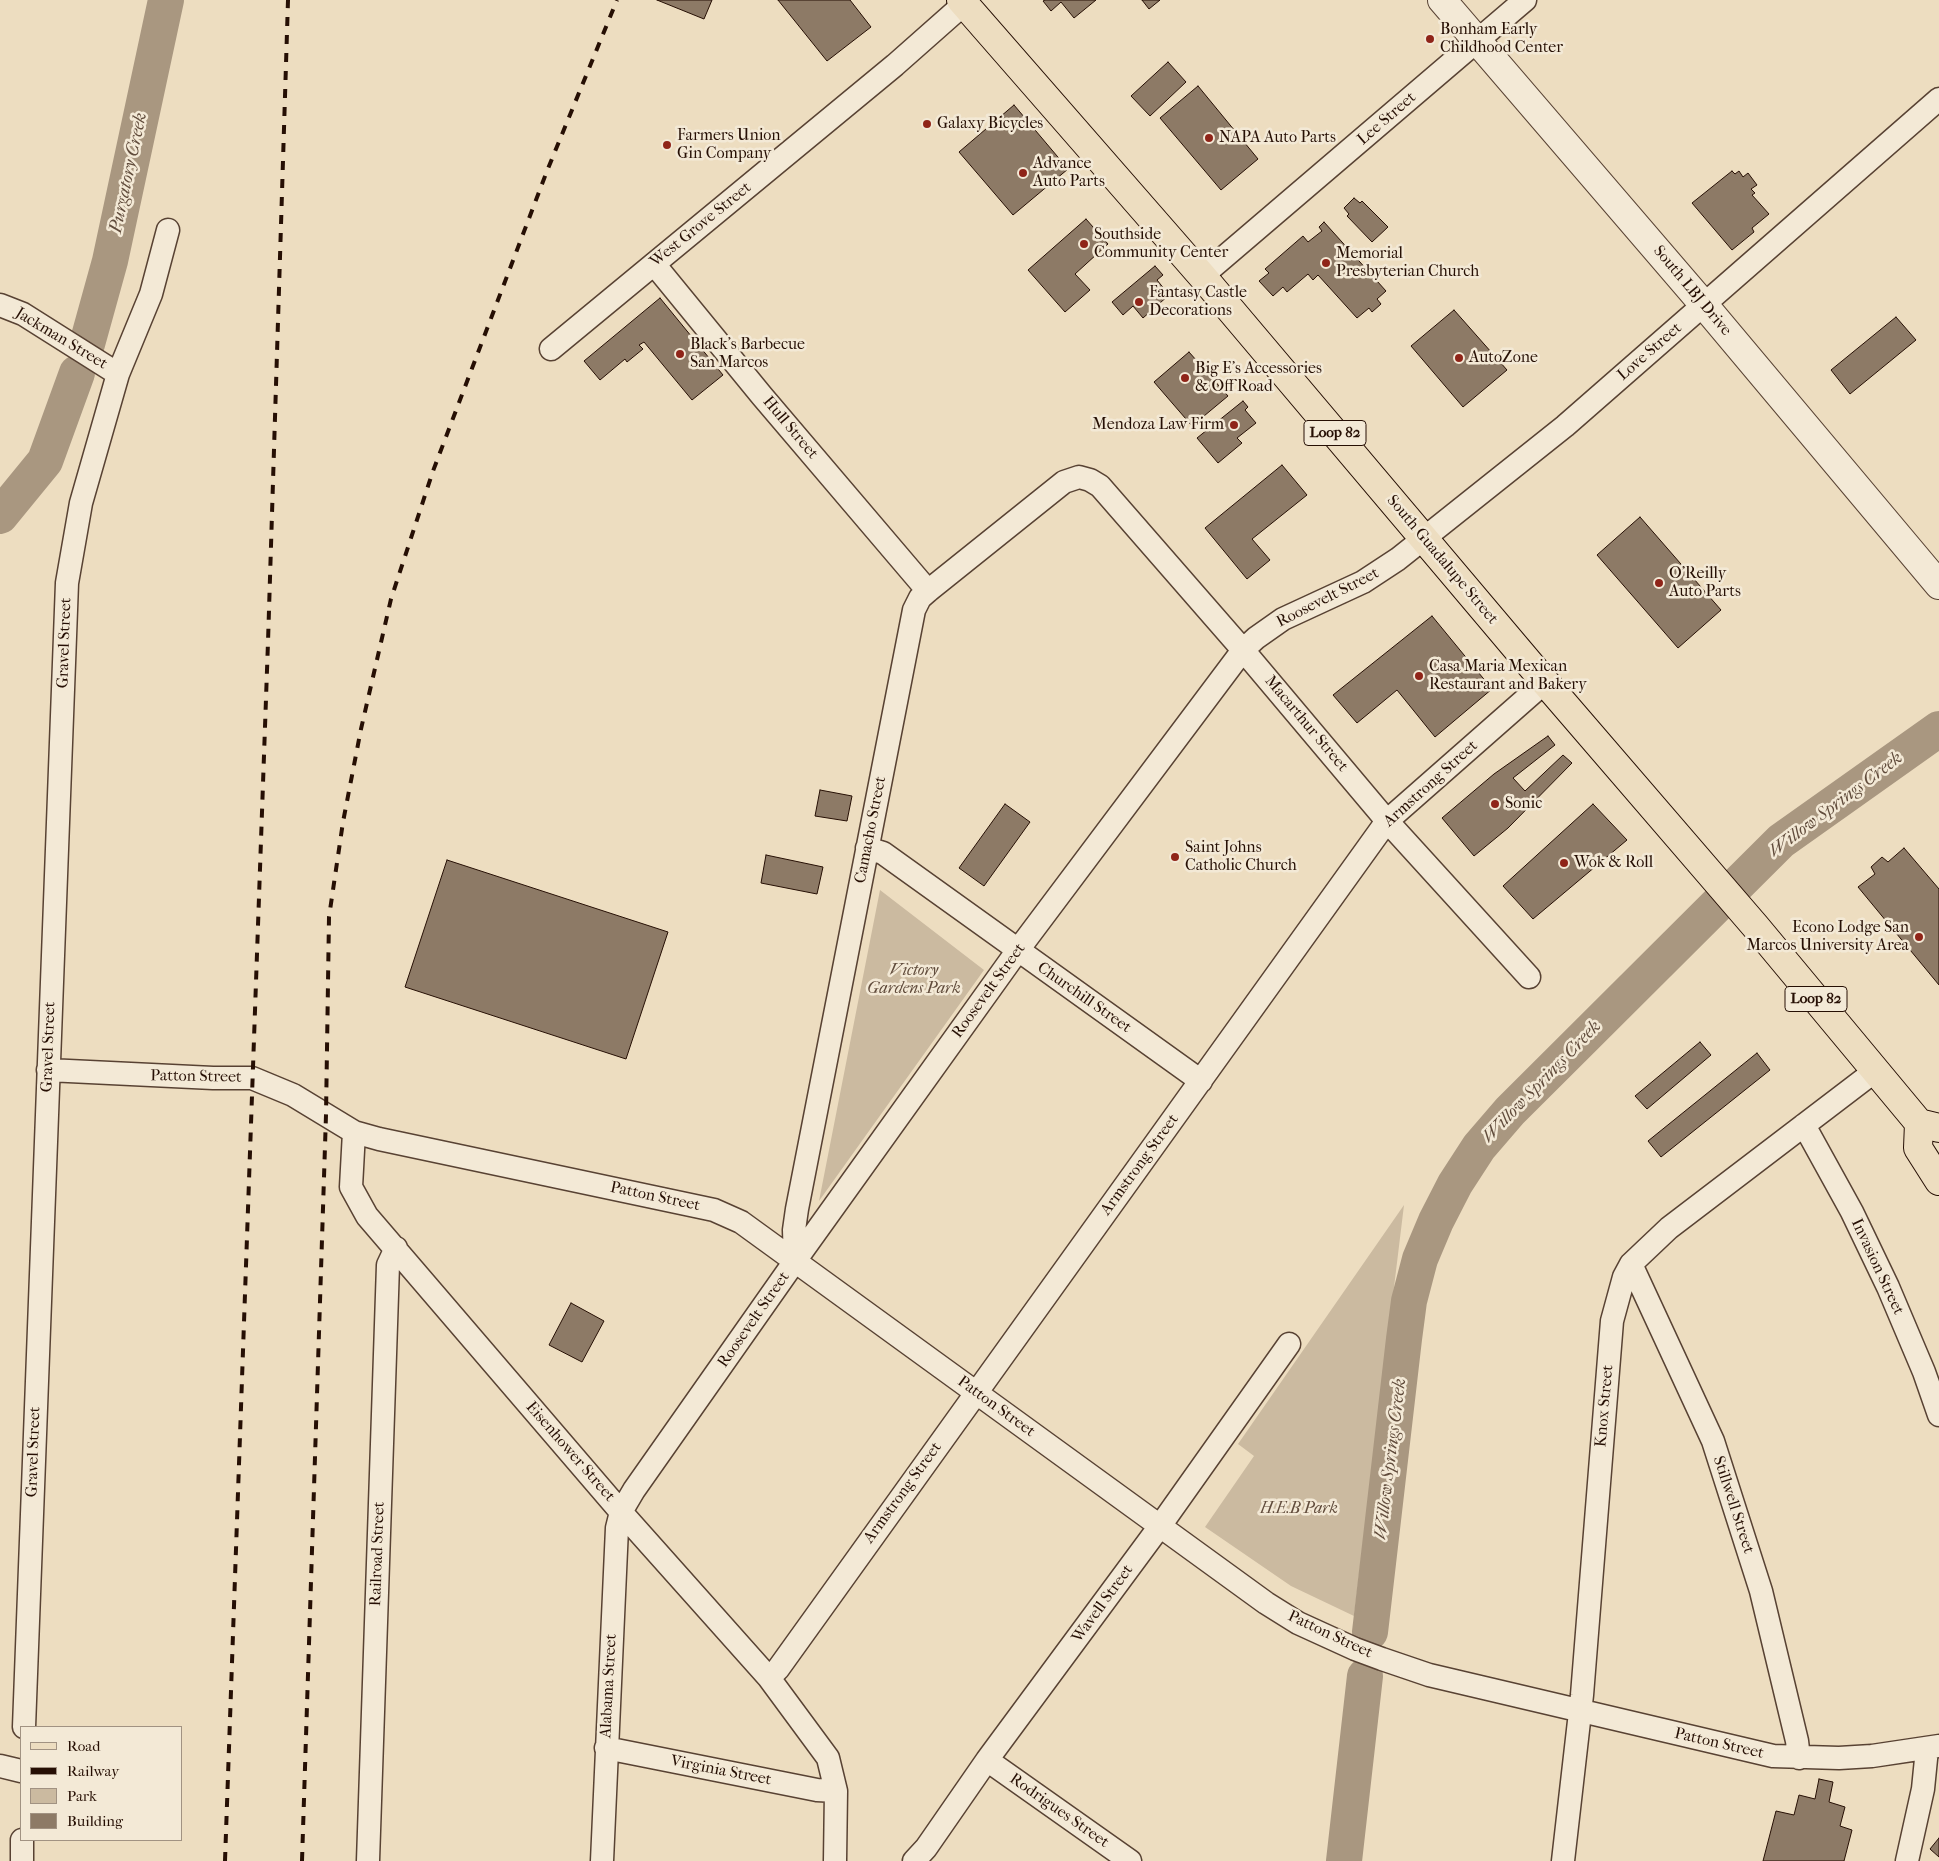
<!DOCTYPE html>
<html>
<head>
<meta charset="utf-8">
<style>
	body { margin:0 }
	#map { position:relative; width:1939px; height:1861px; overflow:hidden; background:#edddc0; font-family:"IM FELL French Canon",serif }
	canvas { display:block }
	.legend { position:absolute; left:20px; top:1726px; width:162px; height:115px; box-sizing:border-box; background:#f3e9d6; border:1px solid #a19282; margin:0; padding:6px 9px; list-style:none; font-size:15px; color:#260f04 }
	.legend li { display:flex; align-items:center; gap:10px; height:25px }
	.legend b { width:25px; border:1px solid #a19282 }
</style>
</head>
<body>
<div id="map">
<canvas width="1939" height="1861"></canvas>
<ul class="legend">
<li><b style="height:6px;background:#edddc0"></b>Road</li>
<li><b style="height:6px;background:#260f04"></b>Railway</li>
<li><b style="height:14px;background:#cbbaa0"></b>Park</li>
<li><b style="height:14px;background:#8d7a66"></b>Building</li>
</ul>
</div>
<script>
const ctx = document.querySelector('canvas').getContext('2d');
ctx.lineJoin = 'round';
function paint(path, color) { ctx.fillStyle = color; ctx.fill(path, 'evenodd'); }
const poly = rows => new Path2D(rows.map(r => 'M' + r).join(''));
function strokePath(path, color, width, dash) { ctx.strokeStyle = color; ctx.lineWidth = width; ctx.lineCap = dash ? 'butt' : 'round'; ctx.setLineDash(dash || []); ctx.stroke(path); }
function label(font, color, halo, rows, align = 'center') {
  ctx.font = font + ' "IM FELL French Canon",serif'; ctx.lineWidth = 5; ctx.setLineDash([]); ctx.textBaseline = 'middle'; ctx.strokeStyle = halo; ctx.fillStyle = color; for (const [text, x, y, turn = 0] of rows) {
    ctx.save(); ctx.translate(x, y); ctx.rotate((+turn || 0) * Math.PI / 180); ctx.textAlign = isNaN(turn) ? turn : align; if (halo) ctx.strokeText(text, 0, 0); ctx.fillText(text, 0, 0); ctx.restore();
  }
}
const green = poly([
	[880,890,984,970,819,1201],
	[1404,1205,1354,1616,1291,1586,1205,1527,1254,1456,1238,1444]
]);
const river = poly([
	[87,344,110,261,166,0],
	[0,516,45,461,77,373],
	[1370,1632,1404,1339,1409,1301,1420,1259,1436,1221,1455,1184,1479,1147,1510,1111,1781,841,1939,729],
	[1344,1861,1365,1676]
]);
const building = poly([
	[657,0,712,0,704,19,657,0],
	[778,0,850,0,871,27,827,61,778,0],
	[1045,0,1096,0,1074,18,1061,2,1051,11,1043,1,1045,0],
	[1142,0,1160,0,1149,9,1142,0],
	[1168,62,1186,82,1150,116,1131,96,1168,62],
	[1198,86,1258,159,1221,190,1160,118,1198,86],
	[1014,105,1068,169,1013,215,959,152,1014,105],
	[1732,171,1735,174,1739,171,1743,177,1748,173,1757,185,1751,189,1755,193,1752,195,1769,214,1752,228,1754,232,1732,250,1692,203,1732,171],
	[1354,198,1360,203,1362,201,1388,227,1372,242,1347,216,1349,214,1344,208,1354,198],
	[1086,219,1108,244,1075,274,1090,290,1065,312,1028,270,1086,219],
	[1324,222,1386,291,1377,299,1381,304,1372,312,1369,308,1357,318,1318,275,1313,280,1308,274,1287,292,1283,287,1273,296,1259,281,1269,273,1265,269,1303,236,1308,242,1322,231,1319,227,1324,222],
	[1155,266,1163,275,1157,280,1169,295,1143,318,1133,306,1123,315,1112,302,1155,266],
	[660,298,723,375,692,400,644,342,639,345,643,349,627,362,625,359,600,380,584,361,660,298],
	[1454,310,1507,370,1463,407,1411,346,1454,310],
	[1896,317,1916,340,1850,394,1831,370,1896,317],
	[1189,352,1228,396,1192,426,1154,382,1189,352],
	[1243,401,1248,407,1245,410,1256,423,1237,438,1242,443,1218,463,1197,438,1243,401],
	[1282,465,1307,495,1252,539,1270,560,1247,579,1205,528,1282,465],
	[1640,517,1721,610,1678,648,1597,555,1640,517],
	[1432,616,1492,689,1435,737,1397,690,1357,723,1333,695,1432,616],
	[1548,736,1555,745,1513,778,1525,791,1563,755,1572,763,1508,828,1474,856,1442,818,1494,774,1548,736],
	[820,790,852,796,847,821,815,816,820,790],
	[1005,804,1030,822,984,886,959,868,1005,804],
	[1593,804,1627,840,1533,919,1503,886,1593,804],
	[1904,848,1939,889,1939,985,1858,887,1875,874,1871,867,1882,857,1888,862,1904,848],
	[766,855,823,867,817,894,761,883,766,855],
	[447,860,668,932,626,1059,405,987,447,860],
	[1700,1042,1711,1055,1647,1109,1635,1096,1700,1042],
	[1757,1053,1770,1070,1661,1157,1648,1141,1757,1053],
	[571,1303,604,1321,582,1362,549,1345,571,1303],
	[1819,1779,1833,1782,1829,1802,1845,1807,1840,1826,1852,1830,1844,1861,1763,1861,1776,1811,1794,1815,1799,1795,1815,1799,1819,1779],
	[1939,1838,1939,1857,1930,1849,1939,1838]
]);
const minor = poly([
	[654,264,762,396,928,591],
	[1202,276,1525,0],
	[0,305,23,314,118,374],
	[551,349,895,65,964,4],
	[867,848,883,853,1201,1081],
	[48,1070,213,1078,252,1078,293,1095,354,1132,379,1139,714,1210,741,1222,1266,1603,1298,1623,1355,1649,1382,1659,1429,1675,1773,1756,1839,1758,1872,1756,1939,1746],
	[1804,1125,1852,1212,1888,1287,1924,1372,1939,1415],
	[354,1132,351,1187,367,1216,621,1512,769,1678,828,1758,836,1791,835,1861],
	[795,1261,794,1230,797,1209,914,610,920,598,928,591,1064,482,1079,477,1090,480,1100,486,1243,650,1387,821,1529,977],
	[1631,1264,1713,1441,1761,1591,1797,1741,1799,1758],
	[769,1678,778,1669,1387,821,1545,682],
	[24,1727,67,583,81,503,118,374,151,294,168,230],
	[606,1748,817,1790,836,1791],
	[987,1760,1130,1861],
	[0,1766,21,1771],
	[22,1861,22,1840],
	[368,1861,388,1265,396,1248],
	[602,1861,617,1528,621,1512,634,1490,795,1261,1018,950,1243,650,1256,638,1283,619,1363,582,1398,559,1565,426,1939,99],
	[914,1861,926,1848,987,1760,1160,1526,1289,1344],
	[1563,1861,1582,1695,1612,1321,1624,1277,1631,1264,1669,1228,1875,1071],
	[1907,1861,1923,1789,1927,1749]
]);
const tertiary = poly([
	[1442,0,1704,305,1939,585]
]);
const primary = poly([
	[961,0,1202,276,1545,682,1756,927,1919,1123,1939,1128],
	[1919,1123,1918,1148,1939,1181]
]);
const rail = poly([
	[225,1861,268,642,288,0],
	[302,1861,326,1115,329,917,343,822,361,729,391,599,433,471,547,171,617,0]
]);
const markers = [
	[1430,39,5,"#8f2418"],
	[927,124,5,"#8f2418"],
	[1209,138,5,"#8f2418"],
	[667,145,5,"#8f2418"],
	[1023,173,5,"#8f2418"],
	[1084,244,5,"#8f2418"],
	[1326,263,5,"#8f2418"],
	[1139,302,5,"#8f2418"],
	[680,354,5,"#8f2418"],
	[1459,358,5,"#8f2418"],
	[1185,378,5,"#8f2418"],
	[1234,425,5,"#8f2418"],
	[1659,583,5,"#8f2418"],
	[1419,676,5,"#8f2418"],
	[1495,804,5,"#8f2418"],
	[1175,857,5,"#8f2418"],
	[1564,863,5,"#8f2418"],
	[1919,937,5,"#8f2418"]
];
const shields = [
	[1335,433,62],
	[1816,999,62]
];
const shieldNames = [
	["Loop 82",1335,433],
	["Loop 82",1816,999]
];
const poiNames = [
	["Bonham Early",1440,30],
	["Childhood Center",1440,48],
	["Galaxy Bicycles",937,124],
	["Farmers Union",677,136],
	["Gin Company",677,154],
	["NAPA Auto Parts",1219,138],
	["Advance",1033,164],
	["Auto Parts",1033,182],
	["Southside",1094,235],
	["Community Center",1094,253],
	["Memorial",1336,254],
	["Presbyterian Church",1336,272],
	["Fantasy Castle",1149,293],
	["Decorations",1149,311],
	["Black's Barbecue",690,345],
	["San Marcos",690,363],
	["AutoZone",1469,358],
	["Big E's Accessories",1195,369],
	["& Off Road",1195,387],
	["Mendoza Law Firm",1224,425,"right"],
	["O'Reilly",1669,574],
	["Auto Parts",1669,592],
	["Casa Maria Mexican",1429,667],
	["Restaurant and Bakery",1429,685],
	["Sonic",1505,804],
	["Saint Johns",1185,848],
	["Catholic Church",1185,866],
	["Wok & Roll",1574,863],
	["Econo Lodge San",1909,928,"right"],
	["Marcos University Area",1909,946,"right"]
];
const streetNames = [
	["Lee Street",1387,119,-41],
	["West Grove Street",701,225,-39],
	["South LBJ Drive",1692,291,50],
	["Jackman Street",61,339,31],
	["Love Street",1650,352,-41],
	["Hull Street",790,428,50],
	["South Guadalupe Street",1442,560,50],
	["Roosevelt Street",1328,598,-27],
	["Gravel Street",65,643,-88],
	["Macarthur Street",1306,724,50],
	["Armstrong Street",1431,784,-42],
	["Camacho Street",871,830,-79],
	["Roosevelt Street",989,991,-54],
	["Churchill Street",1084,998,35],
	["Gravel Street",49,1047,-88],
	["Patton Street",196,1077,1],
	["Armstrong Street",1140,1165,-54],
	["Patton Street",655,1197,12],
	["Invasion Street",1877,1267,65],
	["Roosevelt Street",754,1320,-55],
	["Knox Street",1605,1406,-85],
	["Patton Street",996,1407,36],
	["Gravel Street",34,1452,-88],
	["Eisenhower Street",570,1452,49],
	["Armstrong Street",903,1493,-54],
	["Stillwell Street",1733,1505,72],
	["Railroad Street",378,1554,-88],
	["Wavell Street",1103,1604,-54],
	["Patton Street",1330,1635,25],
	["Alabama Street",609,1686,-87],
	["Patton Street",1719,1744,13],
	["Virginia Street",721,1771,11],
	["Rodrigues Street",1059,1811,35]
];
const parkNames = [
	["Victory",914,971],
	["Gardens Park",914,989],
	["H.E.B Park",1299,1509]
];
const waterNames = [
	["Purgatory Creek",129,173,-78],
	["Willow Springs Creek",1836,805,-37],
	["Willow Springs Creek",1542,1082,-46],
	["Willow Springs Creek",1391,1459,-83]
];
paint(green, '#cbbaa0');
strokePath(river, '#a99780', 36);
paint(building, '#8d7a66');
strokePath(building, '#260f04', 1);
strokePath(minor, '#584233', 25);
strokePath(tertiary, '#584233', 30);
strokePath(primary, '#260f04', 30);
strokePath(minor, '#f3e9d6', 22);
strokePath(tertiary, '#f3e9d6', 28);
strokePath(primary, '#edddc0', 28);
strokePath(rail, '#260f04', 4, [9, 9]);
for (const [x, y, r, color] of markers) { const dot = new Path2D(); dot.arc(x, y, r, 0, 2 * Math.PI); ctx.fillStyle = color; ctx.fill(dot); strokePath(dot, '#f3e9d6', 2); }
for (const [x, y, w] of shields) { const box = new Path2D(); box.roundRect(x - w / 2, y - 12.5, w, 25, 4); ctx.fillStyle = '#f3e9d6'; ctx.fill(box); strokePath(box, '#260f04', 1); }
label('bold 15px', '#260f04', null, shieldNames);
label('16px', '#260f04', '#f3e9d6', poiNames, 'left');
label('16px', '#260f04', '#f3e9d6', streetNames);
label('italic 16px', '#604b3b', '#f3e9d6', parkNames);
label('italic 18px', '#614c3c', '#f3e9d6', waterNames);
</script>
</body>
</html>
